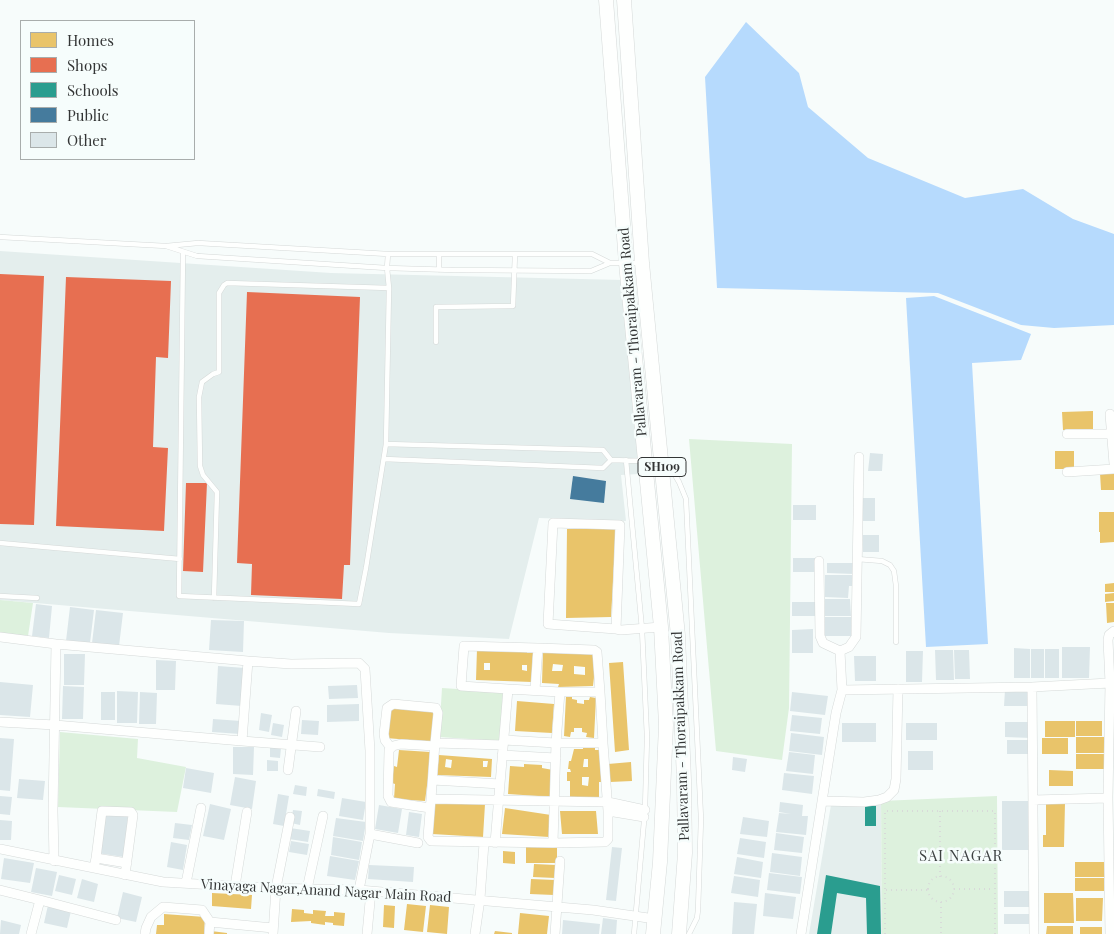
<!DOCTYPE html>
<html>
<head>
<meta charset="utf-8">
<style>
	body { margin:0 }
	#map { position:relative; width:1114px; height:934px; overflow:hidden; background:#f7fcfb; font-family:"Playfair Display",serif }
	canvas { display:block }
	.legend { position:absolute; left:20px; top:20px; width:175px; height:140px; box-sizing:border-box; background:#f6fdfc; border:1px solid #a8adac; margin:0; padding:6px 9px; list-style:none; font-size:15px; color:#333535 }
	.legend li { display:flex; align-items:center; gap:10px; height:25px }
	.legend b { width:25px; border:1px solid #a8adac }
</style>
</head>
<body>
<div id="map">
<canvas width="1114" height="934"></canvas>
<ul class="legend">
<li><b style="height:14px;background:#e9c46a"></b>Homes</li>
<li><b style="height:14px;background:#e76f51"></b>Shops</li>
<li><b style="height:14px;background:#2a9d8f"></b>Schools</li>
<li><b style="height:14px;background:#457b9d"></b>Public</li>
<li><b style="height:14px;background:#dbe6e9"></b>Other</li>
</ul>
</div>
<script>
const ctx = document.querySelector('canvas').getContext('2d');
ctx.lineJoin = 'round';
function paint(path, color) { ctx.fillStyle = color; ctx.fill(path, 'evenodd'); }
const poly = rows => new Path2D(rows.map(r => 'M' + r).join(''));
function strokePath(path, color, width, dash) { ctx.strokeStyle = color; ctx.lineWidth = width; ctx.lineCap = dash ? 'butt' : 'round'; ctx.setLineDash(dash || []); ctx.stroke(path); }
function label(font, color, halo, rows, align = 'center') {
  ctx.font = font + ' "Playfair Display",serif'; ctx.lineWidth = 5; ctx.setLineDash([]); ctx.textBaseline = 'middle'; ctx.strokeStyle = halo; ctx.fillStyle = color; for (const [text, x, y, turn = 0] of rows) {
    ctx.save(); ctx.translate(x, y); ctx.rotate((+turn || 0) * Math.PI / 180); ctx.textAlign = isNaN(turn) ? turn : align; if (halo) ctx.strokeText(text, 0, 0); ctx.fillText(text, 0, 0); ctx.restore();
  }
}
const built = poly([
	[0,251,331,273,623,280,639,474,621,475,626,521,539,518,509,639,389,633,0,600],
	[831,805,881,805,882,934,809,934]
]);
const green = poly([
	[689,439,792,444,789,708,782,760,716,751],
	[0,600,33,603,28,636,0,633],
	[442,688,503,692,500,741,439,737],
	[60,732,138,739,137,758,186,767,177,812,58,807],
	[997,796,998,934,882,934,881,801]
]);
const water = poly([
	[746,22,799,73,808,107,868,158,965,198,1023,189,1073,219,1114,234,1114,325,1054,328,1021,325,938,293,717,288,705,77],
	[934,296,1031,334,1021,360,972,363,988,644,926,647,906,298]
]);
const homes = poly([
	[1093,411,1093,430,1063,430,1062,412],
	[1055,451,1074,451,1074,469,1055,469],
	[1100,473,1114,473,1114,490,1101,490],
	[1099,512,1114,512,1114,532,1099,532],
	[567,529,616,529,611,617,566,618],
	[1100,532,1114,532,1114,542,1100,543],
	[1114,583,1114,592,1105,592,1105,584],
	[1114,593,1114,601,1105,602,1105,594],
	[1106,603,1114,603,1114,622,1107,623],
	[477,649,527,649,527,653,533,653,532,664,535,664,532,682,476,680],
	[484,663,490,663,490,670,484,670],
	[522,665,527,665,527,671,522,670],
	[543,651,596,654,596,677,594,677,593,686,558,687,559,684,542,683],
	[553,664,563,665,562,671,552,671],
	[574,666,585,667,585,675,574,674],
	[623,662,629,750,615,752,609,663],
	[566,696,572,696,572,699,577,700,577,703,584,704,584,700,589,700,590,697,596,698,594,738,586,737,587,733,582,732,582,728,574,728,574,732,571,732,570,737,564,736],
	[517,701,554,704,552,733,515,731],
	[388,706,436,710,434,742,386,738],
	[1045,721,1075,721,1075,737,1045,737],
	[1076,721,1102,721,1102,736,1076,736],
	[1076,737,1104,737,1104,753,1076,753],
	[1042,738,1068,738,1068,754,1042,754],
	[583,747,595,748,595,750,601,750,603,782,599,782,599,797,570,797,570,781,567,781,567,772,571,772,570,769,568,769,569,761,571,761,574,749,583,749],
	[584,759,588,759,588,767,583,767],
	[582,777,589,777,588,786,582,785],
	[399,750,430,752,429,767,431,768,430,786,427,786,425,801,394,799,395,784,392,783,394,766,397,767],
	[1076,754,1105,754,1105,769,1076,769],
	[439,755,492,759,491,777,437,775],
	[446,759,452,760,451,768,445,767],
	[483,761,488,761,487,767,483,767],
	[631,762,632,781,610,782,608,764],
	[524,764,542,765,542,768,553,770,553,797,508,794,510,766,524,767],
	[1049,770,1073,771,1073,786,1049,786],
	[434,801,485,804,483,837,432,834],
	[1046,803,1065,803,1064,847,1043,847,1043,835,1046,835],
	[505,808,551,815,549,837,502,834],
	[560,811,596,811,598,834,562,834],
	[526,847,557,847,557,863,526,863],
	[503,851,515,852,515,864,503,863],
	[1075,862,1105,862,1105,877,1075,877],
	[534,864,556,865,555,878,533,877],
	[1075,878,1104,878,1104,891,1075,891],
	[531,879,555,880,554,895,530,894],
	[212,893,252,895,251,909,212,906],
	[1044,893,1073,893,1074,923,1044,923,1044,908,1071,908,1044,908],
	[1076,898,1103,898,1102,921,1076,921],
	[407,904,426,906,423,932,404,930],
	[384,905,395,906,394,928,383,927],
	[430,905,449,907,447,934,427,932],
	[292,909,304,910,304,913,313,914,313,910,326,911,325,916,334,916,334,912,345,913,344,926,333,925,333,923,325,922,325,925,311,923,311,921,291,922],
	[520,913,549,916,547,934,518,934],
	[164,914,205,917,204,934,156,934,157,925,164,925],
	[1047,926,1073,926,1073,934,1046,934],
	[1080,927,1102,927,1102,934,1080,934],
	[211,931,227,933,227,934,211,934],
	[495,931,512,933,512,934,494,934]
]);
const shops = poly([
	[0,274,44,276,34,525,0,524],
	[66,277,171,281,168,358,156,357,153,447,168,448,164,531,56,526],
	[247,292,360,297,350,565,344,565,342,599,251,595,252,564,237,563],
	[186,483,207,483,203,572,183,571]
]);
const schools = poly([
	[865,806,876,806,876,826,865,826],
	[826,875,880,886,881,934,867,934,866,898,837,893,831,934,817,934]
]);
const public = poly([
	[573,476,606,481,604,503,570,499]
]);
const building = poly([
	[870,453,883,454,882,471,868,471],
	[862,498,875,498,875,521,863,521],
	[793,505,816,505,816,520,793,520],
	[863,535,879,535,879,552,863,552],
	[793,558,817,558,817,572,793,572],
	[827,563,854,563,854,574,827,573],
	[825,575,855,575,855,586,849,586,848,598,825,597],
	[825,599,850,599,851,616,825,616],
	[792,602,815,602,816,616,792,616],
	[36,604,52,606,49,638,32,636],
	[70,607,94,610,90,643,66,641],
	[96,610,123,613,119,646,92,643],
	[825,617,851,617,851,636,825,636],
	[211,620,244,621,243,652,209,650],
	[813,629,813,653,792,653,792,630],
	[1062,647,1090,647,1089,678,1062,678],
	[1014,648,1030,649,1030,678,1014,678],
	[1031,649,1044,649,1044,678,1031,678],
	[1045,649,1059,649,1059,678,1045,678],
	[935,650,953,650,954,680,936,680],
	[954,650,969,650,970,679,955,679],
	[906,651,923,651,922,682,906,682],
	[64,654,85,654,84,685,64,685],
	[854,656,876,656,876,681,855,681],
	[156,660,176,661,175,690,156,690],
	[218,666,245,668,242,706,216,704],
	[0,682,33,685,30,717,0,715],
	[357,685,358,698,329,699,328,686],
	[63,686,84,687,83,719,62,719],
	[1005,690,1031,690,1031,706,1004,706],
	[117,691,138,692,137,723,117,723],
	[101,692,115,692,115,720,101,720],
	[140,692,157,693,156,724,139,724],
	[792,692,828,696,825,715,790,711],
	[359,704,359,721,327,722,327,705],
	[261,713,272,715,269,732,259,730],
	[792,715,822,718,820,734,790,731],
	[213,719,241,721,240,734,212,732],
	[302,720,319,721,318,735,301,734],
	[1005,722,1031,722,1031,738,1005,737],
	[273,723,284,725,282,737,271,735],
	[842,723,876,723,876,742,842,742],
	[906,723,937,723,937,740,906,740],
	[791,733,824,737,822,755,789,751],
	[0,738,14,739,10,791,0,790],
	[1007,740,1029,740,1029,754,1007,754],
	[233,747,254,747,253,775,233,774],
	[270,748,281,748,280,758,270,757],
	[908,751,933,751,933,770,908,770],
	[789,752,815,755,813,774,786,771],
	[733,757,747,759,745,772,732,770],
	[267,760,278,761,278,771,267,771],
	[186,768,214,773,211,793,183,788],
	[784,773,814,776,812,794,782,790],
	[235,777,256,781,252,809,230,805],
	[19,779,45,781,43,800,17,798],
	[295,785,307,787,306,796,293,794],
	[318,789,335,792,334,799,317,796],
	[278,794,289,796,284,826,273,824],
	[0,796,12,797,10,815,0,814],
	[342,798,366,802,363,820,339,816],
	[1002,801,1030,801,1029,850,1002,850],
	[780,802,803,805,802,816,808,816,806,835,776,832,779,813,791,814,779,812],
	[210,804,231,809,224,840,203,836],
	[379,805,402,809,398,833,375,829],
	[293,810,302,811,300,825,291,823],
	[409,812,422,814,419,837,406,835],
	[102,813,128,816,124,857,97,853],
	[743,817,769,821,767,837,740,834],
	[336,818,366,822,363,841,333,836],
	[0,820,12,821,11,840,0,840],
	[175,823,192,825,189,840,173,838],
	[290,828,310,831,308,842,289,839],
	[776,833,804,837,802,853,774,850],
	[333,837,362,842,359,860,331,855],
	[740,838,766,842,764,858,737,854],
	[291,841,309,844,307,855,289,852],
	[171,842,187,845,183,870,167,867],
	[612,847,622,848,616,901,606,900],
	[772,853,802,857,800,876,770,872],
	[330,856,359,861,355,880,327,876],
	[737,857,763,862,761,878,734,874],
	[4,858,34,863,30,883,1,879],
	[369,865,414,867,413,882,368,879],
	[36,868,57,872,52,896,31,892],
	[769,873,802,877,800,894,767,890],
	[59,875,76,879,72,895,55,891],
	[734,876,760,880,758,897,731,893],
	[82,879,98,884,94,902,77,898],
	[1004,891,1031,891,1031,907,1004,907],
	[123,892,142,897,136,922,117,918],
	[765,893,796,897,793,919,763,916],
	[734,902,757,904,754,934,732,934],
	[48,905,71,911,67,928,44,923],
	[1004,914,1031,914,1031,924,1004,924],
	[603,918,617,920,616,934,601,934],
	[1,920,21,925,19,934,0,934],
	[563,920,600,924,599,934,562,934]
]);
const path = poly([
	'928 889a13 13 0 1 1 26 0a13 13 0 1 1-26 0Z',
	[940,877,940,811],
	[954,889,994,889],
	[886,890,929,890],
	[941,902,941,934],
	[885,934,885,811,995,811,995,934]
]);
const service = poly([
	[0,237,166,246],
	[183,252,179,596,359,604,366,568,386,444,389,288,387,268,388,254],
	[610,263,592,254,388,254,198,243,166,246,197,256,387,268,454,270,591,271,610,263,640,263],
	[439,270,439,254],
	[436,342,436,307,513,306,515,254],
	[386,444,603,450,611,460],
	[665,458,679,482,686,499,701,819,698,910,697,918,689,934],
	[384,459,603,468,611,460,644,461],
	[626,460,642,629,647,737,645,810,634,934],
	[0,543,180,559],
	[857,559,882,561,890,565,894,571,896,586,896,642],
	[0,596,37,598],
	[214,598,217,492,203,475,200,466,199,397,202,382,213,374,219,372,219,293,224,285,227,283,389,288]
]);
const minor = poly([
	[1110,414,1114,464],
	[1067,434,1111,434],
	[1067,472,1114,469],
	[819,561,820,636,823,643,840,651],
	[616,629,548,624,553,523,620,525,616,629,621,630,661,627],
	[1114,631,1109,635,1108,640,1110,683,1114,683],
	[0,637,56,644,248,661,242,741,55,725,0,722],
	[538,648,594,650,597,652,600,692,560,692],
	[248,661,291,664,359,663,365,669,370,751,370,834,359,890],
	[1032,687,1034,934],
	[508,689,461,686,464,646,538,648,535,690],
	[842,690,1032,687,1110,683,1108,798,1110,934],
	[600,692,603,743],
	[242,741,320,747],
	[391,748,385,740,384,734,387,708,393,704,436,708,438,713,435,743],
	[502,755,556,758],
	[288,770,296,711],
	[433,780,500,784],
	[431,799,435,743,503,745],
	[1033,800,1108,798],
	[822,801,864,802,879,800,887,797,894,790,896,779,898,689],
	[430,808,391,802,388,796,389,750,393,746,401,744,435,746],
	[608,811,644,817],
	[370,834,418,843],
	[495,843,508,689,560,692,556,743,553,843,605,842,608,839,608,811,603,743,556,743,504,740],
	[553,843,431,841,428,837,431,799,608,802,645,810],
	[0,849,163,882,266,888,359,890,593,910,655,919],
	[96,858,102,811,131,812,133,815,125,875],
	[54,861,53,811,56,644],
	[95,863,96,858,127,863],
	[186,883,201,808],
	[235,886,247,812],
	[307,889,323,816],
	[0,890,40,900],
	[31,934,40,900,116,920],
	[145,934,146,928,151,917,163,907,202,910,210,922,273,928],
	[209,934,210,922],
	[273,934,276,888,290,817],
	[367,934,371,891],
	[475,934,480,899,484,843],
	[555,934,560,861],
	[801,934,836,713,842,690,840,651,849,647,856,637,859,457]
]);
const primary = poly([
	[606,0,626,263,661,627,666,725,660,862,653,934],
	[624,0,642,263,678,636,684,780,685,853,679,934]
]);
const shields = [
	[662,467,48]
];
const shieldNames = [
	["SH109",662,467]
];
const streetNames = [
	["Pallavaram - Thoraipakkam Road",633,332,-95],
	["Pallavaram - Thoraipakkam Road",681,736,-92],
	["Vinayaga Nagar,Anand Nagar Main Road",326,891,3]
];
const neighbourhoodNames = [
	["SAI NAGAR",961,856]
];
paint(built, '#e4eeed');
paint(green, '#ddf1dd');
paint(water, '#b6dafd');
paint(homes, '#e9c46a');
paint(shops, '#e76f51');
paint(schools, '#2a9d8f');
paint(public, '#457b9d');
paint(building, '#dbe6e9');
strokePath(service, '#d5d9d8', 5.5);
strokePath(minor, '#d5d9d8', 10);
strokePath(primary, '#d5d9d8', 15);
strokePath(path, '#d8dad9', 2, [1, 4]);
strokePath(service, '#fefffe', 4.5);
strokePath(minor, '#fefffe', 9);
strokePath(primary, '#fefffe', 14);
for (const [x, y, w] of shields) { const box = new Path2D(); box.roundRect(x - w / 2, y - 9.5, w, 19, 4); ctx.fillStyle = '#f6fdfc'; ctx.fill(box); strokePath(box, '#333535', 1); }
label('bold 12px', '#333535', null, shieldNames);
label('14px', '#333535', '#f6fdfc', streetNames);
ctx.letterSpacing = '1px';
label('15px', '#3d4242', '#f6fdfc', neighbourhoodNames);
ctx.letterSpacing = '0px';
</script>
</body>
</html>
